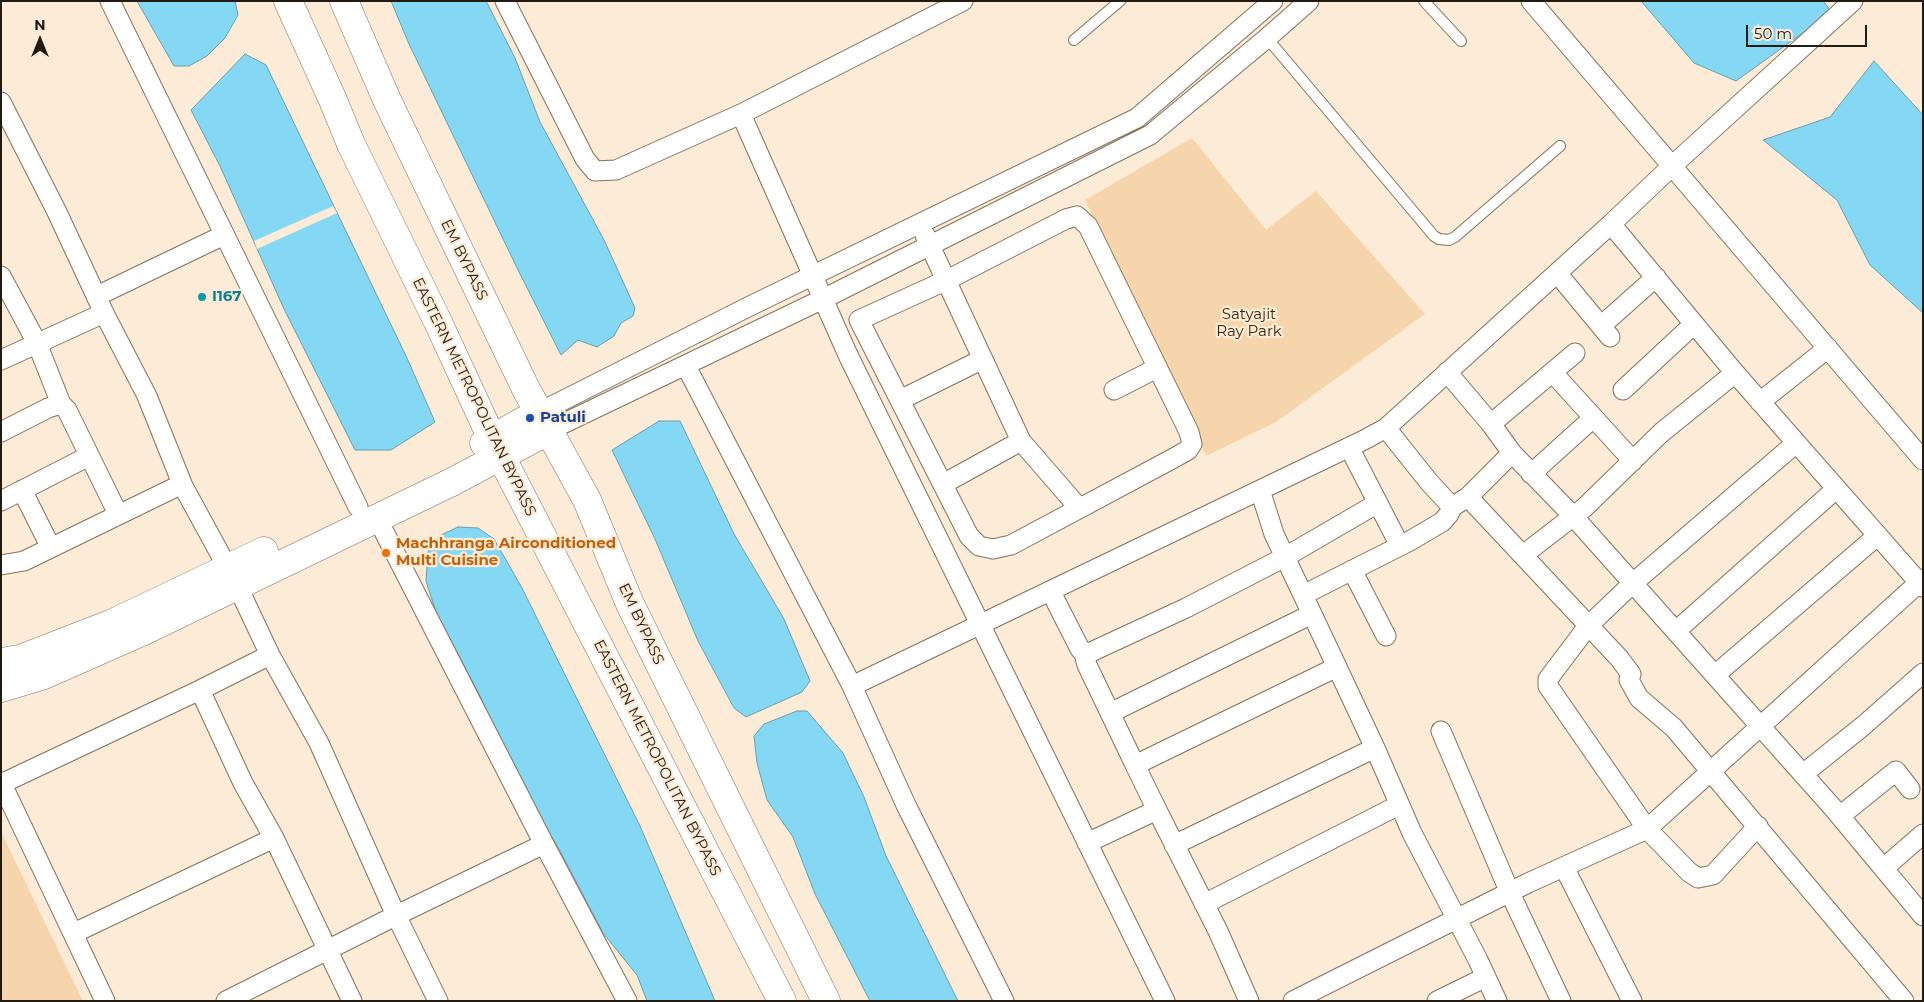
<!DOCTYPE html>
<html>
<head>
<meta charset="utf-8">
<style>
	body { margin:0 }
	#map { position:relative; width:1924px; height:1002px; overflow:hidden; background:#fcebd6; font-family:Montserrat,sans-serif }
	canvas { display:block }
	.frame { position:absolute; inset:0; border:2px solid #221b11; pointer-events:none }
	.north { position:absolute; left:15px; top:15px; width:50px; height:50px; -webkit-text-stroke:4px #fcebd6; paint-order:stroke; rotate:0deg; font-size:14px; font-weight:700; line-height:20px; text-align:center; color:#221b11 }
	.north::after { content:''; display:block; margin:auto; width:18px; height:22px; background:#221b11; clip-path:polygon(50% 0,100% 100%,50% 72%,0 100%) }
	.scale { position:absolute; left:1746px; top:25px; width:121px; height:22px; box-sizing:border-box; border:2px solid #221b11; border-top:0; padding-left:6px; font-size:15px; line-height:18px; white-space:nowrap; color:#221b11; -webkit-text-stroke:4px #fcebd6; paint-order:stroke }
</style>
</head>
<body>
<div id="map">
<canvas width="1924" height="1002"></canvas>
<div class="frame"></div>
<div class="north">N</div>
<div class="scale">50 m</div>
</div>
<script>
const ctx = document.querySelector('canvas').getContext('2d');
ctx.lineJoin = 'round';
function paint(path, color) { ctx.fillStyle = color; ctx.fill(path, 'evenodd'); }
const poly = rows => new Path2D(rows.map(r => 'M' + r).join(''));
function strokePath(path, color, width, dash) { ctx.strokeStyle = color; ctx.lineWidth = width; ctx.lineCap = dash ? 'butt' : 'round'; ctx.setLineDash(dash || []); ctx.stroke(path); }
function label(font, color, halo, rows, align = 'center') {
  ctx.font = font + ' Montserrat,sans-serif'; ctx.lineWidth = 4.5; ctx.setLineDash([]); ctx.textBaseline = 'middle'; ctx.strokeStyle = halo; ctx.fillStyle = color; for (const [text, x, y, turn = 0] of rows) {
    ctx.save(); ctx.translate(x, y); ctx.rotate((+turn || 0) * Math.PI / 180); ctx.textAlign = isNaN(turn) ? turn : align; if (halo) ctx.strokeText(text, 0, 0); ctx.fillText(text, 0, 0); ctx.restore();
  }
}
const green = poly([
	[1192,138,1266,230,1316,191,1425,314,1276,422,1206,456,1085,200],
	[1,832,83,1001,1,1001]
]);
const water = poly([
	[137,1,235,1,238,15,225,38,207,56,189,66,174,66,137,1],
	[391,1,486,1,515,58,540,122,604,240,635,308,633,316,621,323,614,336,597,347,578,340,561,355,519,272,409,44,391,1],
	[1641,1,1823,1,1832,12,1736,81,1694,63,1641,1],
	[245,54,266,65,407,358,435,422,391,450,355,450,284,309,220,166,191,110,245,54],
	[1874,61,1923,115,1923,313,1870,265,1837,200,1763,140,1830,117,1874,61],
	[659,421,680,421,734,534,784,619,810,681,802,692,746,717,734,708,698,641,655,539,612,450,659,421],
	[458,527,478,528,494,539,522,588,640,826,715,1001,647,1001,637,975,603,933,558,847,524,793,478,692,437,615,426,581,428,552,439,536,458,527],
	[797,711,807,711,843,753,864,797,886,856,958,1001,870,1001,815,894,793,837,767,800,757,763,754,736,764,724,797,711]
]);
const pier = poly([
	[333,206,337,213,257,249,254,241]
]);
const service = poly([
	[1424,1,1461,41],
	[1267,38,1434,236,1439,239,1449,240,1455,237,1560,146],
	[1074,40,1120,1]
]);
const minor = poly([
	[110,1,358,507],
	[505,1,585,159,595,171,616,170,741,114,963,1],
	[1531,1,1923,460],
	[1,102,56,210,104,313,147,396,183,486,237,585,270,655,319,743,394,911,438,1001],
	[741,114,848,355,1165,1001],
	[1077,216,1088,226,1189,432,1192,444,1188,450,1172,459,1011,545,993,549,979,546,969,536,859,320,947,280,1066,219,1077,216],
	[1611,224,1735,373,1923,587],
	[925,235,1021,441,1079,508],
	[1557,273,1610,337],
	[1,276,37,343,61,404],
	[97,296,224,235],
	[1601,326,1656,277],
	[1,360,104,313],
	[686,366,852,686,906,805,1004,1001],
	[1447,372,1491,424,1512,453,1573,516,1834,809,1923,916],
	[1553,373,1633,461],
	[1114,390,1157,368],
	[1623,390,1694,324],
	[900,400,983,359],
	[1760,402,1828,348],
	[540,412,750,306,1137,118,1273,1],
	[1491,424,1575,353],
	[1386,428,1429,482,1452,507],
	[550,430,823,299,1150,135,1267,38,1309,1],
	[1,432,48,408,61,404,67,410,118,514],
	[1349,447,1400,546],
	[1531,474,1593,418],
	[943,484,1021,441],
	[22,490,51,548],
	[1260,490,1274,534,1303,595],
	[1468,497,1619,658,1631,674,1629,680,1639,698,1674,728,1904,1001],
	[1,501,89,456],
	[377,518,544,844,627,1001],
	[1523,555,1584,508,1661,433,1735,373],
	[1,565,24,561,182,484],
	[1352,570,1386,636],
	[1051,592,1080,649,1084,653,1091,652,1186,608,1285,557,1378,503],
	[1676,631,1836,489],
	[1084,653,1087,665,1135,765],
	[1337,667,1375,748,1412,833,1478,960,1497,1001],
	[1715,675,1877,536],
	[852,686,1364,440,1386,428,1611,224,1672,166,1853,1],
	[200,690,243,783,274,838,352,1001],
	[1110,713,1312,614],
	[1441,731,1510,893,1561,1001],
	[1803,774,1863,726,1923,673],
	[1,782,105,1001],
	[3,783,200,690,270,655],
	[1157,810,1218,931,1249,1001],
	[1840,816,1896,771,1910,789],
	[1758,826,1713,875,1698,878,1689,872,1647,829,1548,686,1548,679,1588,626,1632,584,1796,443],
	[1087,843,1157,810,1135,765,1337,667,1303,595,1408,542,1442,522,1449,514,1452,507,1468,497,1512,453],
	[1174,845,1375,748],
	[1564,867,1632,1001],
	[1884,868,1923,834],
	[1204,904,1399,805],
	[74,933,274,838],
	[226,1001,397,915,544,844],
	[1293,1001,1528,883,1647,829,1923,579],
	[1437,1001,1486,977]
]);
const secondary = poly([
	[484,443,540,412],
	[1,662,20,659,113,623,264,551],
	[1,688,44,675,146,630,452,482,550,430]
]);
const primary = poly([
	[288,1,332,98,351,144,438,322,492,439,782,1001],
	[344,1,387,100,526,389,587,500,630,604,826,1001]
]);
const markers = [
	[202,297,5,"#0f9aa8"],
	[530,418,5,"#1a4fb4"],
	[386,553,5,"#e8710a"]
];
const streetNames = [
	["EM BYPASS",464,260,64],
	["EASTERN METROPOLITAN BYPASS",474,397,64],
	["EM BYPASS",641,624,65],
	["EASTERN METROPOLITAN BYPASS",657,758,63]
];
const cultureNames = [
	["I167",212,297]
];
const parkNames = [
	["Satyajit",1249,315],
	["Ray Park",1249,332]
];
const transitNames = [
	["Patuli",540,418]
];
const foodNames = [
	["Machhranga Airconditioned",396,544],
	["Multi Cuisine",396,561]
];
paint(green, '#f7d5ac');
paint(water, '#85d8f3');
strokePath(water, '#679faf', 1);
paint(pier, '#fcebd6');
strokePath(service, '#84715a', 12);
strokePath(minor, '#84715a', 21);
strokePath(secondary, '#84715a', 29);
strokePath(primary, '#84715a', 29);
strokePath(service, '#fff', 10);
strokePath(minor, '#fff', 19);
strokePath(secondary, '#fff', 28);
strokePath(primary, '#fff', 28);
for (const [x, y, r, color] of markers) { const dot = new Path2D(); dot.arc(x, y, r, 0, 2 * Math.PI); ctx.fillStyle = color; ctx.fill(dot); strokePath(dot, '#fcebd6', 2); }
label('15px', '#221b11', '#fcebd6', streetNames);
label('bold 15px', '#0d838f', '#fcebd6', cultureNames, 'left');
label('15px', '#3b290f', '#fcebd6', parkNames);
label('bold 15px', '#164399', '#fcebd6', transitNames, 'left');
label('bold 15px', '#c56008', '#fcebd6', foodNames, 'left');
</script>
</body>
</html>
